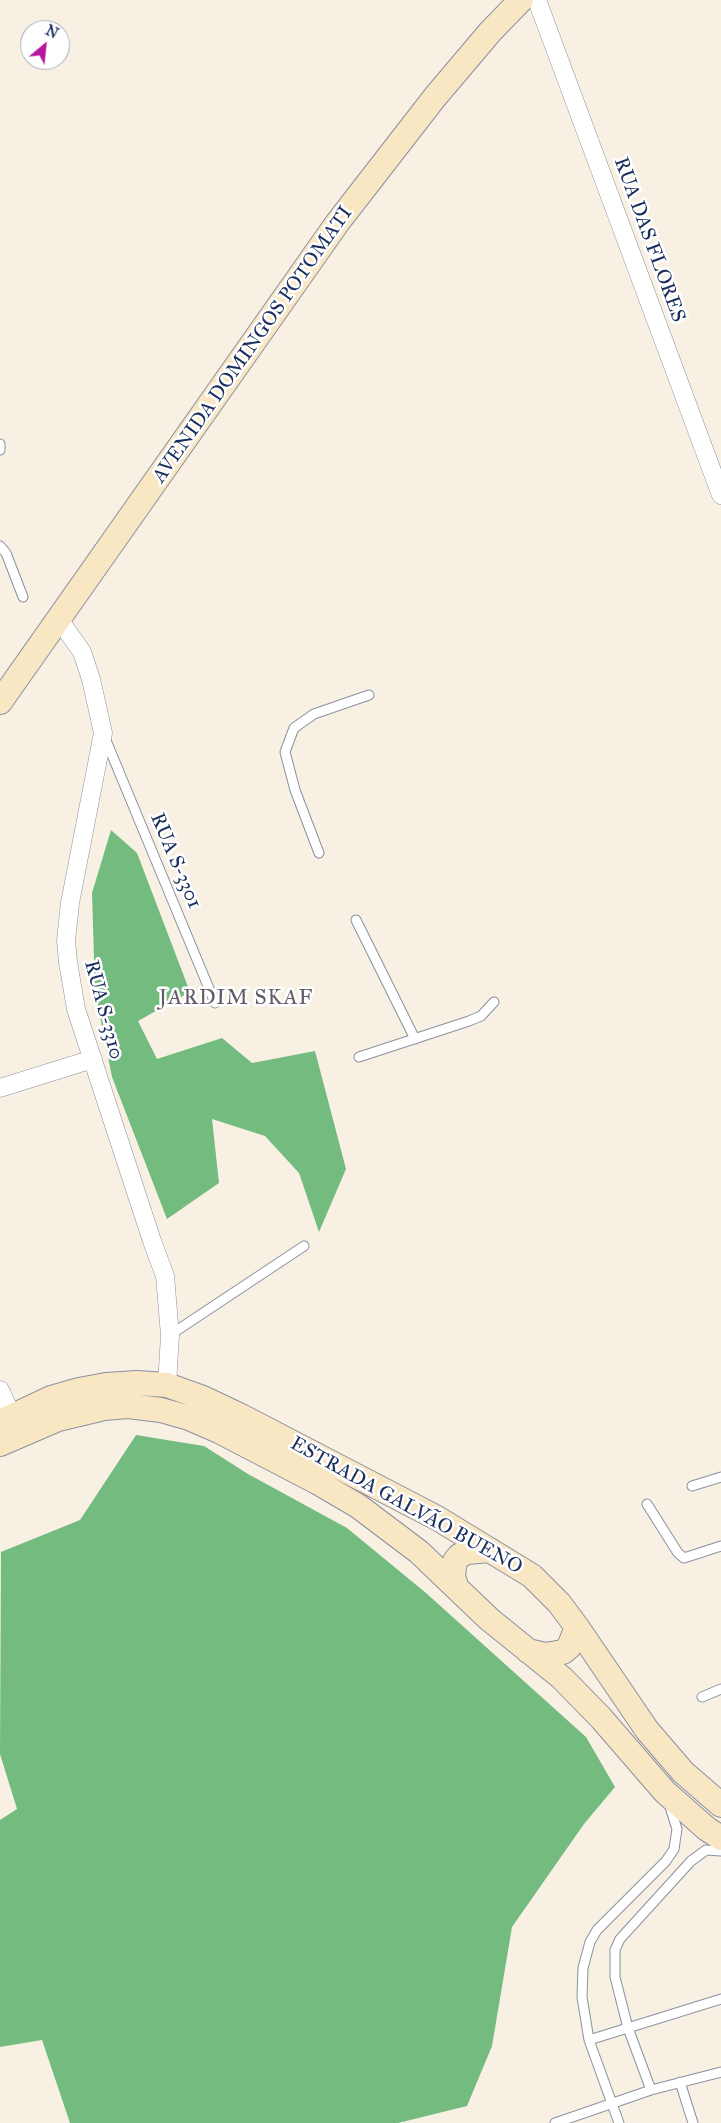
<!DOCTYPE html>
<html>
<head>
<meta charset="utf-8">
<style>
	body { margin:0 }
	#map { position:relative; width:721px; height:2123px; overflow:hidden; background:#f8f1e3; font-family:"IM FELL Great Primer",serif }
	canvas { display:block }
	.north { position:absolute; left:20px; top:20px; width:50px; height:50px; box-sizing:border-box; background:#fff; border:1px solid #a4acbf; border-radius:50%; rotate:28deg; font-size:14px; font-weight:700; line-height:20px; text-align:center; color:#1b2f5e }
	.north::after { content:''; display:block; margin:auto; width:18px; height:22px; background:#b5179e; clip-path:polygon(50% 0,100% 100%,50% 72%,0 100%) }
</style>
</head>
<body>
<div id="map">
<canvas width="721" height="2123"></canvas>
<div class="north">N</div>
</div>
<script>
const ctx = document.querySelector('canvas').getContext('2d');
ctx.lineJoin = 'round';
function paint(path, color) { ctx.fillStyle = color; ctx.fill(path, 'evenodd'); }
const poly = rows => new Path2D(rows.map(r => 'M' + r).join(''));
function strokePath(path, color, width, dash) { ctx.strokeStyle = color; ctx.lineWidth = width; ctx.lineCap = dash ? 'butt' : 'round'; ctx.setLineDash(dash || []); ctx.stroke(path); }
function label(font, color, halo, rows, align = 'center') {
  ctx.font = font + ' "IM FELL Great Primer",serif'; ctx.lineWidth = 5; ctx.setLineDash([]); ctx.textBaseline = 'middle'; ctx.strokeStyle = halo; ctx.fillStyle = color; for (const [text, x, y, turn = 0] of rows) {
    ctx.save(); ctx.translate(x, y); ctx.rotate((+turn || 0) * Math.PI / 180); ctx.textAlign = isNaN(turn) ? turn : align; if (halo) ctx.strokeText(text, 0, 0); ctx.fillText(text, 0, 0); ctx.restore();
  }
}
const forest = poly([
	[111,830,137,853,190,992,138,1021,157,1059,222,1038,252,1063,315,1051,346,1169,319,1232,299,1173,265,1136,212,1119,219,1183,167,1219,112,1077,95,991,92,893],
	[136,1435,204,1446,248,1474,347,1528,426,1593,586,1737,615,1787,584,1824,512,1927,492,2046,467,2106,398,2123,70,2123,42,2040,0,2047,0,1820,17,1809,0,1754,1,1552,80,1520]
]);
const lane = poly([
	[0,444,0,450],
	[0,546,6,553,23,597],
	[105,738,215,1003],
	[319,853,295,790,285,752,294,728,314,714,369,695],
	[356,920,415,1039],
	[359,1057,469,1021,481,1016,494,1002],
	[170,1335,304,1246],
	[692,1486,721,1477],
	[647,1504,678,1553,684,1558,721,1546],
	[702,1697,721,1689],
	[589,2040,721,1999],
	[680,2082,693,2123],
	[651,2090,628,2028,615,1977,615,1950,620,1939,691,1861,706,1850,721,1851],
	[555,2123,651,2090,721,2072],
	[619,2123,589,2040,582,1997,583,1968,590,1942,597,1930,666,1861,674,1849,677,1829,669,1804]
]);
const street = poly([
	[537,0,721,495],
	[58,618,82,652,91,679,103,733,70,903,66,941,68,962,76,1009,152,1241,165,1276,170,1335,167,1385],
	[0,1088,93,1059],
	[0,1390,12,1416]
]);
const secondary = poly([
	[0,702,338,222,435,97,490,32,521,0],
	[0,1422,51,1398,79,1390,106,1385,137,1383,167,1385,203,1398,241,1416,437,1518,532,1576,559,1603,577,1627,647,1730,683,1772,721,1805],
	[0,1444,58,1419,104,1408,128,1406,161,1410,189,1418,219,1431,317,1482,358,1506,419,1552,489,1619,562,1678,601,1718,665,1792,707,1829,721,1838],
	[457,1588,453,1577,454,1567,455,1561,459,1556,467,1552,490,1550],
	[528,1651,545,1655,563,1652,569,1647,577,1627]
]);
const streetNames = [
	["RUA DAS FLORES",649,240,70],
	["AVENIDA DOMINGOS POTOMATI",253,345,-55],
	["RUA S-3301",175,861,67],
	["RUA S-3310",103,1010,75],
	["ESTRADA GALVÃO BUENO",406,1506,29]
];
const neighbourhoodNames = [
	["JARDIM SKAF",236,999]
];
paint(forest, '#74bb80');
strokePath(lane, '#8a90a0', 11);
strokePath(street, '#8a90a0', 19);
strokePath(secondary, '#8a90a0', 26);
strokePath(lane, '#fff', 9);
strokePath(street, '#fff', 18);
strokePath(secondary, '#f9e7c3', 24);
label('20px', '#1b2f5e', '#fff', streetNames);
ctx.letterSpacing = '1px';
label('21px', '#615d68', '#fff', neighbourhoodNames);
ctx.letterSpacing = '0px';
</script>
</body>
</html>
